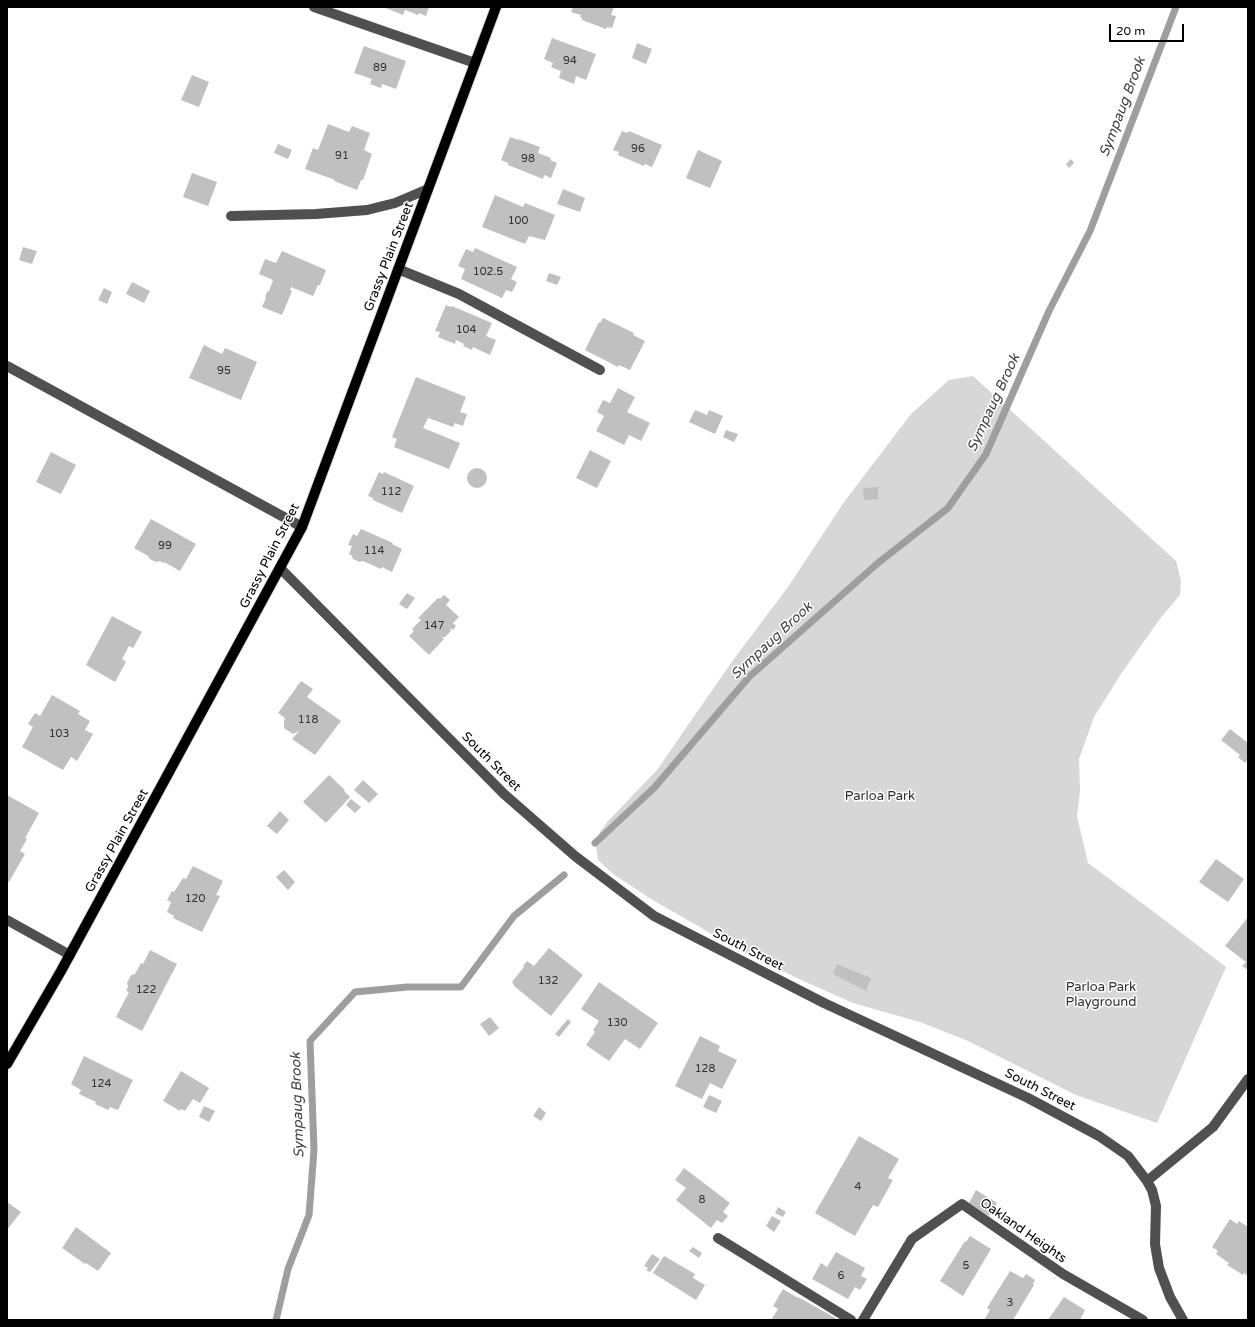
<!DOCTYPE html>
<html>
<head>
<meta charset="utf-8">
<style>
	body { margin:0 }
	#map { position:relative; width:1255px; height:1327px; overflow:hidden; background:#fff; font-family:"Varela Round",sans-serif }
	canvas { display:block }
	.frame { position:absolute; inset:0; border:8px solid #000; pointer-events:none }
	.scale { position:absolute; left:1109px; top:24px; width:75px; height:18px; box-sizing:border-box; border:2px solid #000; border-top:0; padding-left:5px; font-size:12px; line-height:14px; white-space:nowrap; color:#000; -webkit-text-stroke:3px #fff; paint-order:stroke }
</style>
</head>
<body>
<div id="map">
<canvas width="1255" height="1327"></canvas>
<div class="frame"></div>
<div class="scale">20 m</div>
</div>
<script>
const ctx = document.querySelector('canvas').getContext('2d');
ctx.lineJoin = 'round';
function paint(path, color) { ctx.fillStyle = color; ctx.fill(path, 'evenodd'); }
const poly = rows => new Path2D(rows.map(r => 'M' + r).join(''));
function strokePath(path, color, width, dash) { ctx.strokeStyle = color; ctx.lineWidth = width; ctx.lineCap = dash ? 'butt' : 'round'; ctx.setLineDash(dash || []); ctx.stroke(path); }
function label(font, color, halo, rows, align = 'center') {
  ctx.font = font + ' "Varela Round",sans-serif'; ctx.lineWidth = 3; ctx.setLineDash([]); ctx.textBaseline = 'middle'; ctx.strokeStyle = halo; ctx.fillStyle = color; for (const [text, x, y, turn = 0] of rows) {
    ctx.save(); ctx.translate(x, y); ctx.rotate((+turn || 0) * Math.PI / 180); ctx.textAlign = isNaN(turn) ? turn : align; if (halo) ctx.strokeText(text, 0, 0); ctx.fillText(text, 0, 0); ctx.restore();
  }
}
const green = poly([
	[973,376,1176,561,1181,581,1180,595,1159,620,1121,674,1094,717,1079,759,1080,791,1077,816,1088,863,1158,915,1226,967,1157,1123,1076,1095,968,1041,920,1022,853,1003,799,979,738,949,651,899,613,874,598,860,596,845,600,832,608,821,657,770,731,663,788,587,844,502,911,414,949,380]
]);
const stream = poly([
	[595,843,654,788,749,677,878,563,948,508,986,454,1049,311,1090,231,1176,7],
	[276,1320,288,1269,309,1215,314,1150,310,1041,355,992,407,987,461,987,514,916,564,875]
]);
const building = poly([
	[383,7,429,7,426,16,419,13,418,15,405,10,403,15],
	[573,7,614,7,611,15,616,16,612,28,607,27,606,29,582,20,582,18,580,17,581,15,571,12],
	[552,38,596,54,586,80,576,76,574,84,559,78,561,71,551,67,553,63,544,59],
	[637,43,652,49,646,64,632,58],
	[364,46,406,61,396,89,382,84,381,88,370,84,372,79,354,73],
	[192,75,209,82,199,107,181,100],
	[328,124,349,132,352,126,370,133,364,150,372,154,363,180,361,180,357,190,334,181,335,180,305,169,313,148,318,150],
	[622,131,627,133,629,131,662,145,652,167,645,164,644,166,618,155,619,152,613,150],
	[510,137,518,140,518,139,540,147,538,153,551,158,550,160,557,163,551,178,544,175,543,179,508,165,508,163,501,160],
	[278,144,292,150,288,159,274,153],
	[698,150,722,161,710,188,686,178],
	[1071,159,1074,163,1069,168,1066,164],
	[192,173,217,182,208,206,183,197],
	[563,189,585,198,580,212,557,204],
	[495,195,523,207,525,203,555,215,545,240,529,236,525,244,482,227],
	[23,247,37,251,32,264,19,260],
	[475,248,517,267,511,279,517,282,512,292,506,290,502,298,461,279,465,269,458,266,466,249,473,252],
	[282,251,326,270,320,285,318,285,313,296,291,287,290,290,292,291,282,315,262,307,266,298,265,297,267,292,269,291,273,280,259,274,265,259,276,263],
	[549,273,561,277,557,285,546,281],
	[132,282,150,291,144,303,126,294],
	[104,288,112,292,107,304,98,300],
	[446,305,451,307,452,306,492,323,486,336,496,340,490,355,473,347,472,350,463,346,464,344,456,340,455,344,438,337,440,332,435,331],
	[603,318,634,333,633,335,645,341,630,370,619,365,618,367,585,350,599,322,600,323],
	[204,345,222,354,225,348,257,362,241,400,189,378],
	[416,377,466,397,460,412,467,414,463,426,455,423,453,427,428,418,423,428,460,443,449,469,394,447,397,439,392,437],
	[618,388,635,397,627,412,650,423,641,441,629,435,624,445,596,431,604,416,597,412,603,400,610,403],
	[695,410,707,415,709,410,723,416,715,434,689,422],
	[726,430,738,434,734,442,723,437],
	[590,450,611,461,597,488,576,478],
	[51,452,76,465,61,494,36,482],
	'467 478a10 10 0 1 1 20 0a10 10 0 1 1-20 0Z',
	[379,472,383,474,384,472,414,486,402,513,373,500,373,498,368,496],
	[878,487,878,499,864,500,863,488],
	[151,519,196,544,180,571,164,562,163,563,160,561,156,562,150,559,148,556,134,548],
	[361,529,393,543,392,544,402,549,392,572,382,567,381,569,363,561,360,562,353,559,352,556,349,554,352,546,348,545,353,534,357,536],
	[407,593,415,598,407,609,399,604],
	[444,595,450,600,446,605,459,617,453,623,456,626,453,630,450,628,451,631,445,637,442,637,444,639,429,655,409,636,414,631,412,629,421,620,418,618,438,598,440,599],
	[112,616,142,632,133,648,129,646,122,659,126,662,115,682,86,665],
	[301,681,313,689,307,697,341,721,315,755,292,739,299,731,293,734,284,728,284,721,285,718,278,713],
	[52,695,80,711,78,714,90,721,85,730,93,734,77,761,71,757,63,770,22,747,33,727,28,724,35,713,40,716],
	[1230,729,1248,743,1248,759,1245,763,1238,757,1240,755,1221,740],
	[329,775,345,790,344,791,350,797,326,823,303,802],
	[363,780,378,794,369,803,354,790],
	[7,795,39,813,25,838,27,839,20,851,25,854,9,882,7,881,7,832,8,830,7,829],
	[351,799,361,807,355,813,346,805],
	[280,811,289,820,277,834,267,826],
	[1216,859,1244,879,1228,902,1199,882],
	[193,866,223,881,216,895,220,896,202,932,173,918,174,916,167,912,171,902,167,900,172,891,174,892,183,878,186,879],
	[284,870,295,882,288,890,276,877],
	[1248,917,1248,970,1242,966,1246,962,1225,946],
	[549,948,583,975,551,1016,514,986,514,985,512,982,524,967,523,966,527,961,534,966],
	[150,950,177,964,142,1031,116,1017,129,992,126,991,128,987,127,983,131,975,135,974,141,963,143,964],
	[837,964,871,978,866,991,833,974],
	[599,982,658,1023,640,1049,625,1039,609,1061,586,1045,595,1032,593,1030,599,1021,581,1009],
	[490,1017,499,1028,489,1036,480,1024],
	[568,1019,571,1022,559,1037,555,1034],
	[700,1036,720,1046,718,1051,737,1060,722,1089,710,1083,702,1099,675,1086],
	[84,1056,133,1080,118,1110,110,1107,108,1110,95,1104,96,1102,79,1094,81,1090,71,1084],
	[181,1071,209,1088,200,1103,193,1099,185,1111,181,1109,180,1111,163,1101],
	[709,1095,722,1101,716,1113,703,1107],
	[204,1106,215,1111,209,1122,199,1117],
	[539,1107,546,1113,541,1121,533,1116],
	[859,1136,899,1159,888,1178,893,1180,878,1207,873,1205,855,1236,815,1213],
	[684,1168,730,1203,723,1212,728,1216,722,1223,717,1220,711,1228,676,1200,686,1188,675,1180],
	[976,1190,997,1203,989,1216,969,1203],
	[7,1202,21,1212,7,1230],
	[778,1207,786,1212,783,1217,775,1213],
	[772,1216,781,1221,774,1232,766,1226],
	[1230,1219,1237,1224,1239,1221,1248,1227,1248,1276,1244,1273,1243,1275,1227,1265,1229,1263,1216,1254,1218,1251,1212,1247],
	[76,1227,111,1253,98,1271,86,1263,85,1264,62,1248],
	[970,1236,991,1249,963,1296,940,1281,965,1241,966,1242],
	[693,1247,702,1253,699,1258,689,1251],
	[836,1252,865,1268,861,1276,867,1279,860,1290,855,1287,848,1299,812,1279,821,1263,827,1267],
	[652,1254,660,1259,650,1272,646,1270,648,1268,644,1266],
	[664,1256,695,1274,693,1278,705,1285,696,1300,653,1273],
	[1010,1271,1023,1278,1026,1274,1035,1280,1033,1284,1034,1285,1013,1320,984,1320,990,1310,987,1308],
	[783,1289,798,1298,798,1297,839,1320,771,1320,778,1309,773,1306],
	[1064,1297,1085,1310,1080,1320,1048,1320]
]);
const minor = poly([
	[314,7,475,63],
	[231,216,316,214,367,210,395,203,428,189],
	[398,269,459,294,600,370],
	[7,366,302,527],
	[280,568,504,794,575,856,654,916,824,1003,1028,1098,1099,1136,1128,1156,1147,1181,1152,1190,1156,1206,1155,1244,1159,1268,1170,1297,1183,1320],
	[7,920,70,955],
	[1147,1181,1213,1127,1248,1079],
	[718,1238,851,1320],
	[863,1320,912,1239,962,1204,1063,1274,1143,1320]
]);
const major = poly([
	[7,1064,61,971,302,527,496,7]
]);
const numberNames = [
	["94",570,61],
	["89",380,68],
	["96",638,149],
	["91",342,156],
	["98",528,159],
	["100",518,221],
	["102.5",488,272],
	["104",466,330],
	["95",224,371],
	["112",391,492],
	["99",165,546],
	["114",374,551],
	["147",434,626],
	["118",308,720],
	["103",59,734],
	["120",195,899],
	["132",548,981],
	["122",146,990],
	["130",617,1023],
	["128",705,1069],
	["124",101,1084],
	["4",858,1187],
	["8",702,1200],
	["5",966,1266],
	["6",841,1276],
	["3",1010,1303]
];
const streetNames = [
	["Grassy Plain Street",389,257,-69],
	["Grassy Plain Street",270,556,-63],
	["South Street",491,762,45],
	["Grassy Plain Street",117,841,-61],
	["South Street",748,950,27],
	["South Street",1040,1090,27],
	["Oakland Heights",1023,1231,35]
];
const parkNames = [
	["Parloa Park",880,797],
	["Parloa Park",1101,988],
	["Playground",1101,1003]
];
const waterNames = [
	["Sympaug Brook",1123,107,-69],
	["Sympaug Brook",994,403,-65],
	["Sympaug Brook",772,641,-43],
	["Sympaug Brook",298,1105,-92]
];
paint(green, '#d7d7d7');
strokePath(stream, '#9e9e9e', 7);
paint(building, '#c0c0c0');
strokePath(major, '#dbdbdb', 12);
strokePath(minor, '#505050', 10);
strokePath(major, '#000', 10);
label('11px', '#303030', null, numberNames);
label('13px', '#000', '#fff', streetNames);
label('13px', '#2e2e2e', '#fff', parkNames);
label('italic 14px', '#3f3f3f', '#fff', waterNames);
</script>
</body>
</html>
